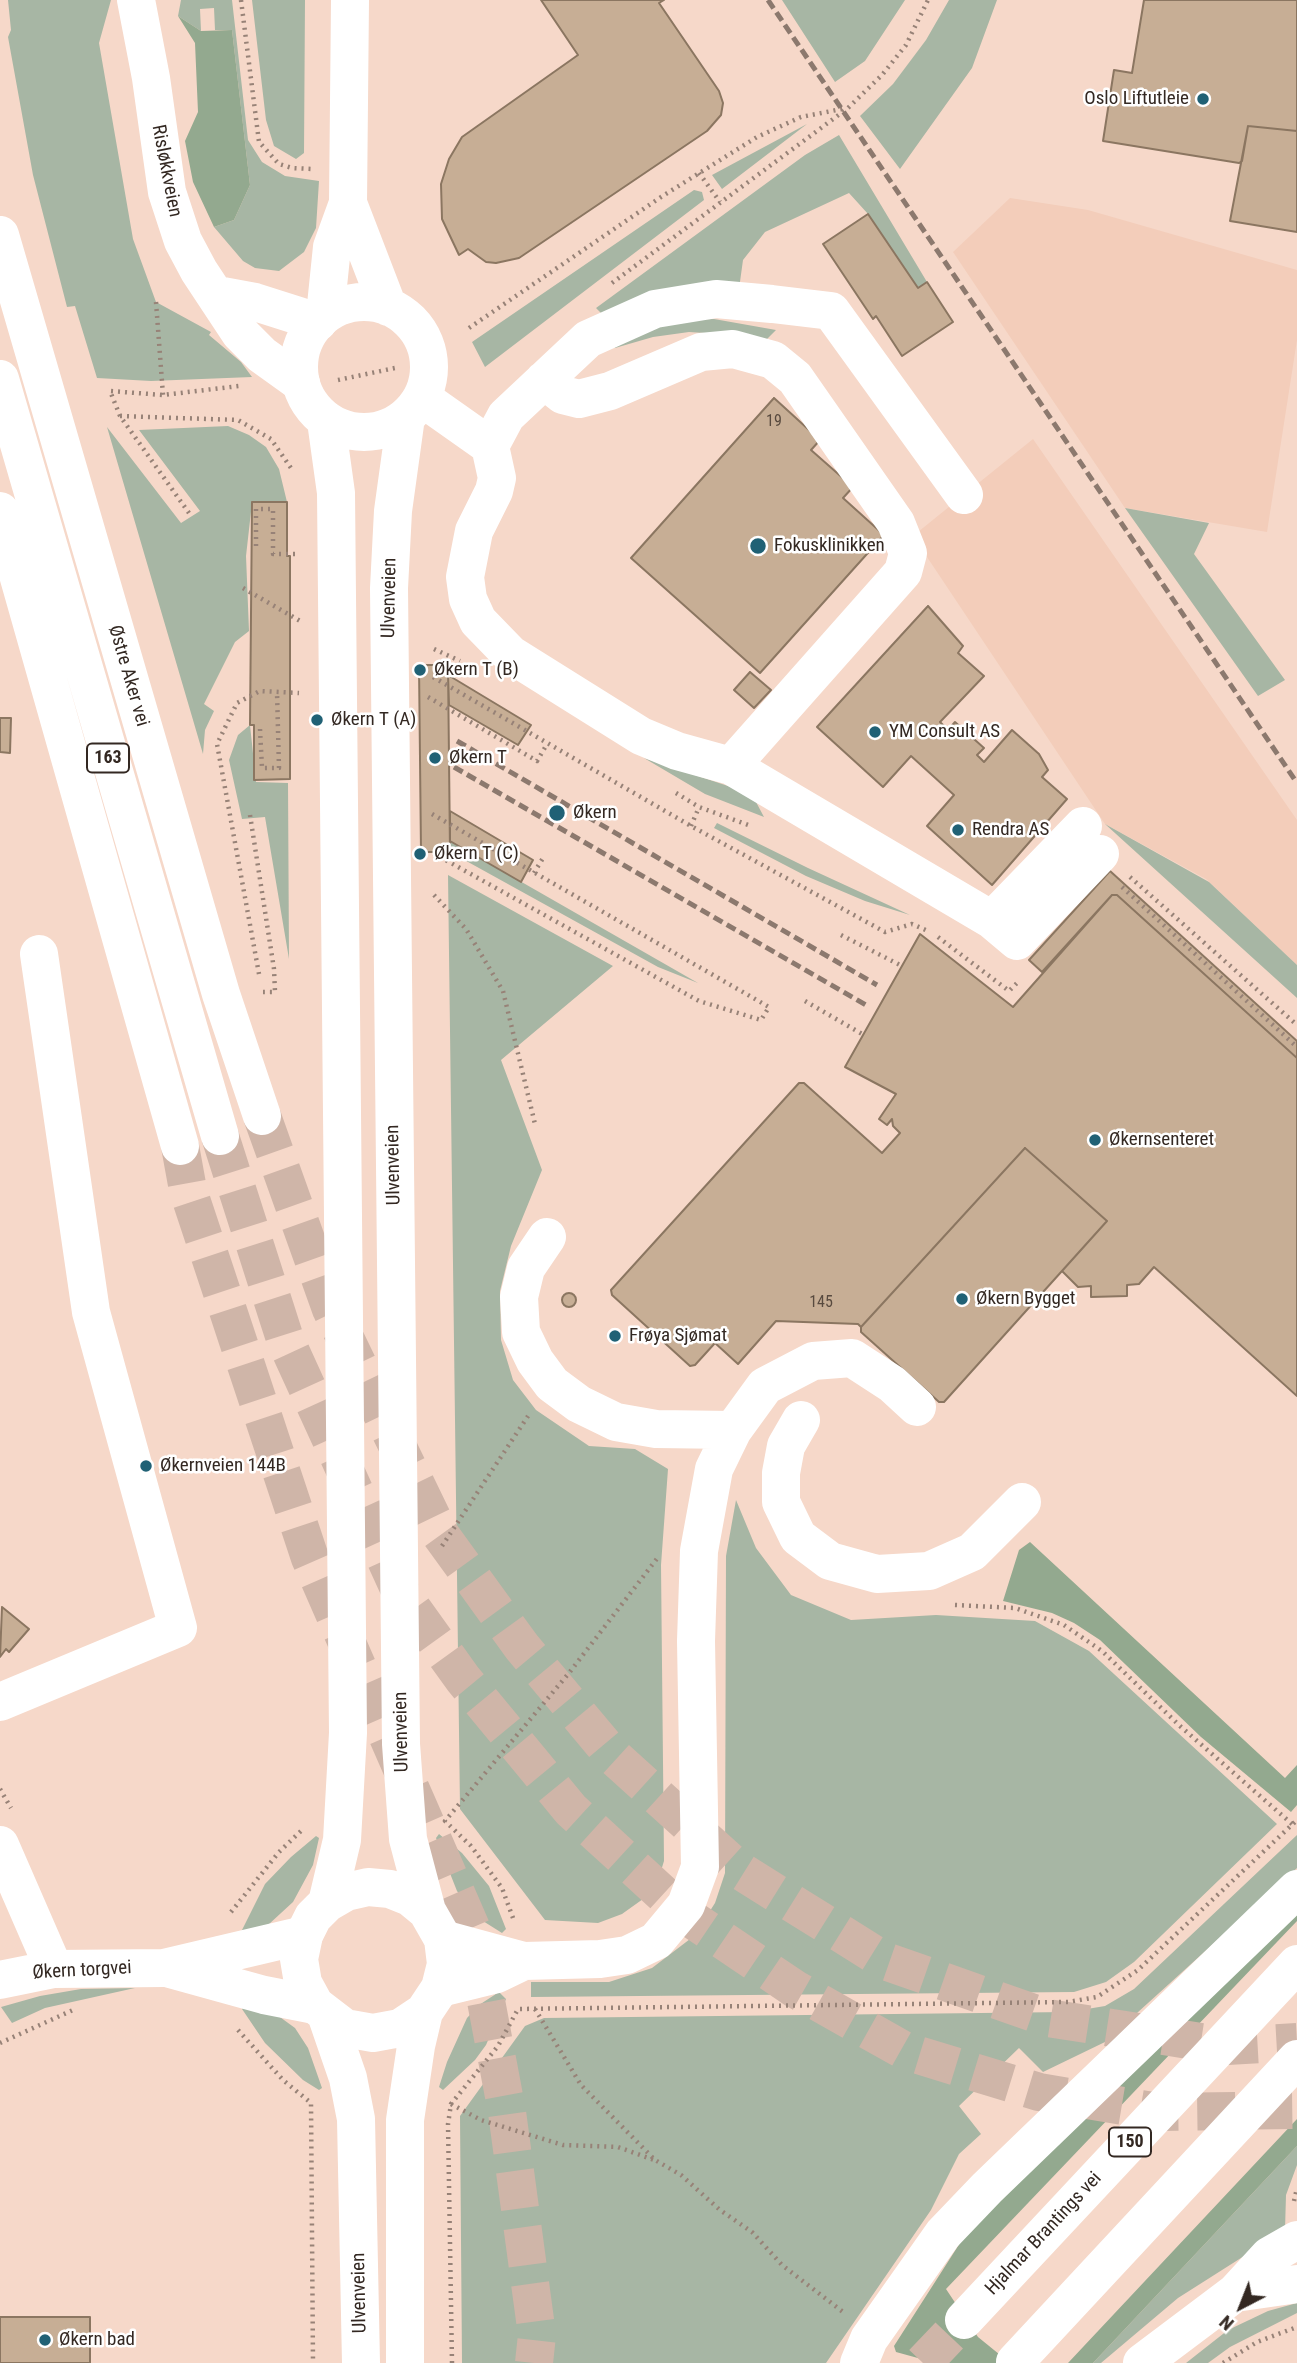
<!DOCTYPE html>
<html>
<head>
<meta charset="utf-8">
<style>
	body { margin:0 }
	#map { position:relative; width:1297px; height:2363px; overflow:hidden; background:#f6d8c9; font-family:"Roboto Condensed",sans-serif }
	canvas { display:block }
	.north { position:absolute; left:1206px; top:2272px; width:70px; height:70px; -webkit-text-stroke:5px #fff; paint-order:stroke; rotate:222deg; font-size:19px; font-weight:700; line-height:28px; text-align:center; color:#332822 }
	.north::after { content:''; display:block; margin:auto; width:24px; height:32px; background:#332822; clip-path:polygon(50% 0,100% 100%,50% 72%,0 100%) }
</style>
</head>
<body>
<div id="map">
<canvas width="1297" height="2363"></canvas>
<div class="north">N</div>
</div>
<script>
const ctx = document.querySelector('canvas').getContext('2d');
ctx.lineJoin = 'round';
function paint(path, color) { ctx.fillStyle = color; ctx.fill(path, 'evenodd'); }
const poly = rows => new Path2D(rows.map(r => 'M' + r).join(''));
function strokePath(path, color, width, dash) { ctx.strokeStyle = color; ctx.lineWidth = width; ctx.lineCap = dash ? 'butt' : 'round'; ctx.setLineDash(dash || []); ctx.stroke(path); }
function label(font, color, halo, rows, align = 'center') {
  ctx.font = font + ' "Roboto Condensed",sans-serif'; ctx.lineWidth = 5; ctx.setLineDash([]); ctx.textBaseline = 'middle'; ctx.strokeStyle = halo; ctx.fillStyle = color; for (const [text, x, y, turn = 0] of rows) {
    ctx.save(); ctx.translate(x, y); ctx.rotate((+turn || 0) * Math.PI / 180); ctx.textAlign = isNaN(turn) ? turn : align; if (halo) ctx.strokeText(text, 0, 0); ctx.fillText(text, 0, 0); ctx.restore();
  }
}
const built = poly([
	[1010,198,1088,210,1297,270,1297,340,1267,532,1125,508,953,252],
	[1033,439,1297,820,1297,965,1206,879,1105,824,913,536]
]);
const green = poly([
	[8,0,111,0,99,43,133,239,156,302,211,332,209,335,241,362,252,377,151,381,97,378,75,306,67,307,33,175,8,37,11,30],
	[181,0,232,0,248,140,262,162,285,176,319,181,316,228,304,252,279,271,255,268,243,261,214,227,234,220,250,185,232,30,215,30,214,8,200,9,201,31,178,16],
	[252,0,305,0,304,153,296,159,274,146,266,120],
	[782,0,905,0,865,61,835,82],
	[949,0,997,0,972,68,900,169,860,116,893,84,926,40],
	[807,124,722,189,712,175],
	[839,135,927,282,918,288,868,214,849,193,765,232,743,260,739,289,605,317,596,308,805,155],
	[694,190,702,192,704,200,485,367,472,342],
	[714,319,776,330,762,344,721,334,689,332,653,337,615,348,611,342,679,320],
	[228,426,249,435,266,447,279,469,287,502,252,503,246,556,249,631,235,642,204,704,214,711,205,730,203,754,107,427,181,523,200,511,139,430],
	[1125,508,1209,523,1194,554,1285,680,1258,696],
	[250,725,256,782,288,783,289,959,265,817,242,819,229,760,238,735],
	[644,758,737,789,756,802,764,817,705,794],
	[717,823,808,868,910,915,865,901,806,876,714,828],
	[1105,824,1209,882,1297,965,1297,998],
	[450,841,698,983,658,967,450,852],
	[448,875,613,966,501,1060,542,1170,511,1246,500,1291,501,1340,513,1380,536,1410,589,1446,635,1449,668,1469,661,1565,664,1861,659,1877,643,1899,622,1914,598,1923,545,1920,460,1809],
	[736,1500,756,1548,791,1595,851,1620,936,1615,1035,1621,1089,1651,1277,1824,1134,1962,1106,1982,1074,1992,531,1997,531,1982,609,1982,652,1968,694,1936,715,1903,725,1873,726,1556],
	[439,1834,462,1853,489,1886,506,1929,502,1933,475,1916,457,1891,436,1838],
	[1297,1835,1297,1868,1105,2042,1043,2072,1019,2048,959,2106,981,2134,959,2154,931,2210,826,2363,462,2363,460,2116,525,2026,544,2018,1069,2012,1105,2006,1134,1989],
	[316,1836,319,1838,313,1865,293,1902,268,1925,241,1932,265,1884,291,1857],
	[135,1988,45,2008,12,2023,1,2007,40,1996,81,1989],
	[499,1992,506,1999,486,2045,475,2060,443,2090,439,2087,447,2062,467,2018,479,2005],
	[246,2005,273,2012,295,2028,308,2048,322,2088,319,2090,303,2080,265,2043,242,2009],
	[1297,2146,1297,2165,1286,2195,1285,2230,1178,2298,1101,2363,1093,2363],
	[1297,2303,1297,2313,1230,2347,1208,2363,1186,2363,1228,2330,1268,2311]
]);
const forest = poly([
	[178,16,201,31,232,30,250,185,234,220,214,227,193,182,185,141,198,112,195,43],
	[1030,1542,1285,1778,1297,1765,1297,1805,1291,1812,1201,1737,1100,1640,1074,1623,1052,1613,1003,1601,1019,1550],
	[1297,1909,1297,1921,946,2289,978,2337,1010,2363,936,2363,896,2352,894,2346,960,2243,993,2202],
	[1297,2119,1297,2146,1093,2363,1068,2363]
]);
const building = poly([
	[541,0,664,0,659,3,719,91,723,103,721,115,707,131,519,258,496,263,486,262,468,249,459,255,442,219,441,184,449,159,462,137,578,55,541,0],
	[1144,0,1297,0,1297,131,1248,126,1242,161,1239,163,1103,141,1114,70,1132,73,1144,0],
	[1248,126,1297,131,1297,232,1230,221,1248,126],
	[868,214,918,288,927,282,953,322,902,356,876,316,873,319,823,244,868,214],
	[774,398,820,440,811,450,853,487,843,498,884,535,760,673,631,558,774,398],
	[252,502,287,502,287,556,290,556,290,779,254,780,254,725,250,725,252,502],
	[928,606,963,646,958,653,984,676,940,722,948,730,955,722,984,748,977,755,984,762,1012,730,1039,754,1048,770,1042,777,1067,799,992,885,927,826,954,795,911,756,883,787,817,727,928,606],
	[419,665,448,665,450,852,421,852,419,665],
	[750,672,771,690,754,708,734,690,750,672],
	[448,675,531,725,518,745,449,705,448,675],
	[0,718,11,718,10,753,0,752,0,718],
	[450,811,533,860,521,882,450,841,450,811],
	[1110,871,1297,1041,1297,1058,1117,895,1112,895,1042,972,1029,960,1110,871],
	[1112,895,1117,895,1297,1058,1297,1396,1154,1267,1139,1284,1127,1285,1127,1296,1091,1297,1091,1286,1078,1287,1062,1271,1107,1221,1025,1148,861,1327,858,1324,776,1321,738,1364,715,1343,695,1365,690,1366,612,1295,611,1290,799,1083,804,1083,882,1153,900,1133,893,1126,892,1119,887,1125,879,1119,896,1094,845,1067,920,934,1013,1007,1112,895],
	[1025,1148,1107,1221,944,1402,939,1402,861,1332,861,1327,1025,1148],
	'562 1300a7 7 0 1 1 14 0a7 7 0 1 1-14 0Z',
	[2,1607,29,1629,9,1652,6,1649,0,1657,2,1607],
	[0,2317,90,2317,90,2363,0,2363,0,2317]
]);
const highwayTunnel = poly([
	[262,1116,331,1309,440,1534,522,1647,614,1757,739,1870,885,1961,1048,2018,1227,2046,1297,2042],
	[220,1136,285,1339,401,1593,463,1679,571,1810,687,1916,795,1989,905,2051,1039,2092,1159,2112,1297,2110],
	[180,1146,188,1190,310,1558,473,1932,507,2112,537,2335,534,2363],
	[923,2363,964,2320]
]);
const path = poly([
	[241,0,259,142,279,164,292,168,311,169],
	[699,173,720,202],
	[612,283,848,108,882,75,906,45,928,0],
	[156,302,163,395],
	[469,328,661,197,757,137,801,117,847,108],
	[338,380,395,368],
	[120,416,238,420,271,439,291,468],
	[189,513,120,416,110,391,163,395,239,386],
	[256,546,256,509,273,509,273,554,297,554],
	[243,588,300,621],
	[434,649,460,661],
	[433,677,691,826,885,932,912,924,928,931],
	[428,697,537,761,547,744],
	[260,729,262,768,279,768,277,692],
	[676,793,699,807,751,826],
	[432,814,769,1007,761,1020,699,1001,433,853],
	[250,815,274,969,275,992,263,992],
	[691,826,699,807],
	[534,873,543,858],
	[1130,877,1297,1025],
	[1122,887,1297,1047],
	[434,895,466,929,503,991,535,1124],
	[841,935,900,965],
	[938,937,1009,991,1019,981],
	[259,974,217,744,237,703,260,691,299,693],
	[805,1001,862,1034],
	[442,1546,530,1413],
	[955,1605,1015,1608,1064,1625,1102,1651,1180,1726,1292,1824],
	[0,1789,11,1808],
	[231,1912,279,1852,303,1829],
	[513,1918,502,1888,471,1846,445,1821,569,1673,659,1556],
	[535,2009,581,2085,655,2160,681,2175,720,2210,752,2232,782,2265,843,2312],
	[238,2030,283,2080,311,2103,313,2363],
	[0,2043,73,2010],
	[451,2104,481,2120,563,2145,618,2147,654,2160],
	[1294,2201,1297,2188],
	[452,2363,448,2124,451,2104,498,2046,518,2009,1068,2002,1097,1997,1138,1970,1297,1820],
	[1223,2363,1257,2342,1297,2327]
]);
const minor = poly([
	[136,0,151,78,167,192,183,241,199,271,240,333,262,355,301,383],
	[217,295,255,302,318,322],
	[544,380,563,395,579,399,610,391,701,352,733,349,773,360,795,378,896,523,908,553,903,572,731,766],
	[422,398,490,446,497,478,494,491,474,531,465,577,468,599,478,621,510,654,641,736,677,751,731,766,992,920,1017,941,1100,854],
	[490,446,506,416,588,339,655,309,716,299,772,304,831,311,964,495],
	[992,920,1083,826],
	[547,1237,526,1268,519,1297,521,1332,535,1361,552,1384,579,1404,616,1422,656,1429,733,1430],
	[801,1420,786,1446,781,1473,781,1502,798,1537,830,1561,877,1574,929,1571,972,1552,1022,1502],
	[0,1702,178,1628,91,1312,39,954],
	[0,1845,54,1969],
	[443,1939,524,1961,600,1959,627,1955,656,1941,686,1905,700,1867,696,1641,699,1551,714,1469,733,1430,765,1386,813,1361,852,1358,892,1384,917,1407],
	[170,1969,264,1995,315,2005],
	[0,1980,54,1969,164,1968,304,1935],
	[440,1988,497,1974,524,1961]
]);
const major = poly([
	[348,203,388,307],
	'299 367a65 65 0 1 1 130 0a65 65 0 1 1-130 0Z',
	[325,315,332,247,348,203,350,0],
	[406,417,393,511,389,588,401,1744,408,1839,427,1911],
	[326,421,336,493,348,1733,342,1840,327,1903],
	[327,2017,348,2078,356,2119,361,2363],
	[1235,2293,1297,2284],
	[405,2363,405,2120,416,2046,424,2012,440,1988,446,1964,443,1939,427,1911,410,1897,390,1889,368,1887,346,1892,327,1903,313,1917,304,1935,299,1959,303,1983,315,2005,345,2028,373,2033,400,2028,424,2012],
	[1142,2363,1235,2293,1269,2256,1297,2240]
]);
const highway = poly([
	[0,235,221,994,262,1116],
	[0,379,220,1136],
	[0,511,180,1146],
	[964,2320,1297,1964],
	[1015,2362,1297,2059],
	[859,2363,869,2339,943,2234,987,2188,1297,1889]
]);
const rail = poly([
	[768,0,1297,783],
	[457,741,877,985],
	[454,767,866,1005]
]);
const markers = [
	[1203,99,7,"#206175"],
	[758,546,9,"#206175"],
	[420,670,7,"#206175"],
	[317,720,7,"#206175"],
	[875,732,7,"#206175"],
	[435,758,7,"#206175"],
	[557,813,9,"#206175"],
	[958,830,7,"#206175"],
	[420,854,7,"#206175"],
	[1095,1140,7,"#206175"],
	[962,1299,7,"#206175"],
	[615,1336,7,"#206175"],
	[146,1466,7,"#206175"],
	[45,2340,7,"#206175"]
];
const numberNames = [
	["19",774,422],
	["145",821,1303]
];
const shields = [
	[108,758,42],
	[1130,2142,42]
];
const shieldNames = [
	["163",108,758],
	["150",1130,2142]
];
const poiNames = [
	["Oslo Liftutleie",1189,99,"right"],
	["Fokusklinikken",774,546],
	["Økern T (B)",434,670],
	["Økern T (A)",331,720],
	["YM Consult AS",889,732],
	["Økern T",449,758],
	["Økern",573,813],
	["Rendra AS",972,830],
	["Økern T (C)",434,854],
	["Økernsenteret",1109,1140],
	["Økern Bygget",976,1299],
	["Frøya Sjømat",629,1336],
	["Økernveien 144B",160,1466],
	["Økern bad",59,2340]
];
const streetNames = [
	["Risløkkveien",166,171,79],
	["Ulvenveien",390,598,-89],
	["Østre Aker vei",128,676,74],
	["Ulvenveien",394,1165,-91],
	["Ulvenveien",402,1732,-91],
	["Økern torgvei",82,1971,-3],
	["Hjalmar Brantings vei",1044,2234,-47],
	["Ulvenveien",360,2293,-91]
];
paint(built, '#f3cdba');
paint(green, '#a7b6a4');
paint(forest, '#93a98f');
paint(building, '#c7ae95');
strokePath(building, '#8b7661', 2);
strokePath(highwayTunnel, '#cfb5a8', 38, [38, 19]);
strokePath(path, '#978277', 4.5, [2, 5]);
strokePath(minor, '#fff', 38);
strokePath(major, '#fff', 38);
strokePath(highway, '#fff', 38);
strokePath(rail, '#8c796e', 5, [10, 5]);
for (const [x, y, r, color] of markers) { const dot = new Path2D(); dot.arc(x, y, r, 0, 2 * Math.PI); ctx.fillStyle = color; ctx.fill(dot); strokePath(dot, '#fff', 2.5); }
label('16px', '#584a3f', null, numberNames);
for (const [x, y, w] of shields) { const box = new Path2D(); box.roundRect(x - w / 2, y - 14.5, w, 29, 5); ctx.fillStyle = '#fff'; ctx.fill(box); strokePath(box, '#332822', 2); }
label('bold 18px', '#332822', null, shieldNames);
label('19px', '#332822', '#fff', poiNames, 'left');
label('19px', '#332822', '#fff', streetNames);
</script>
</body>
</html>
